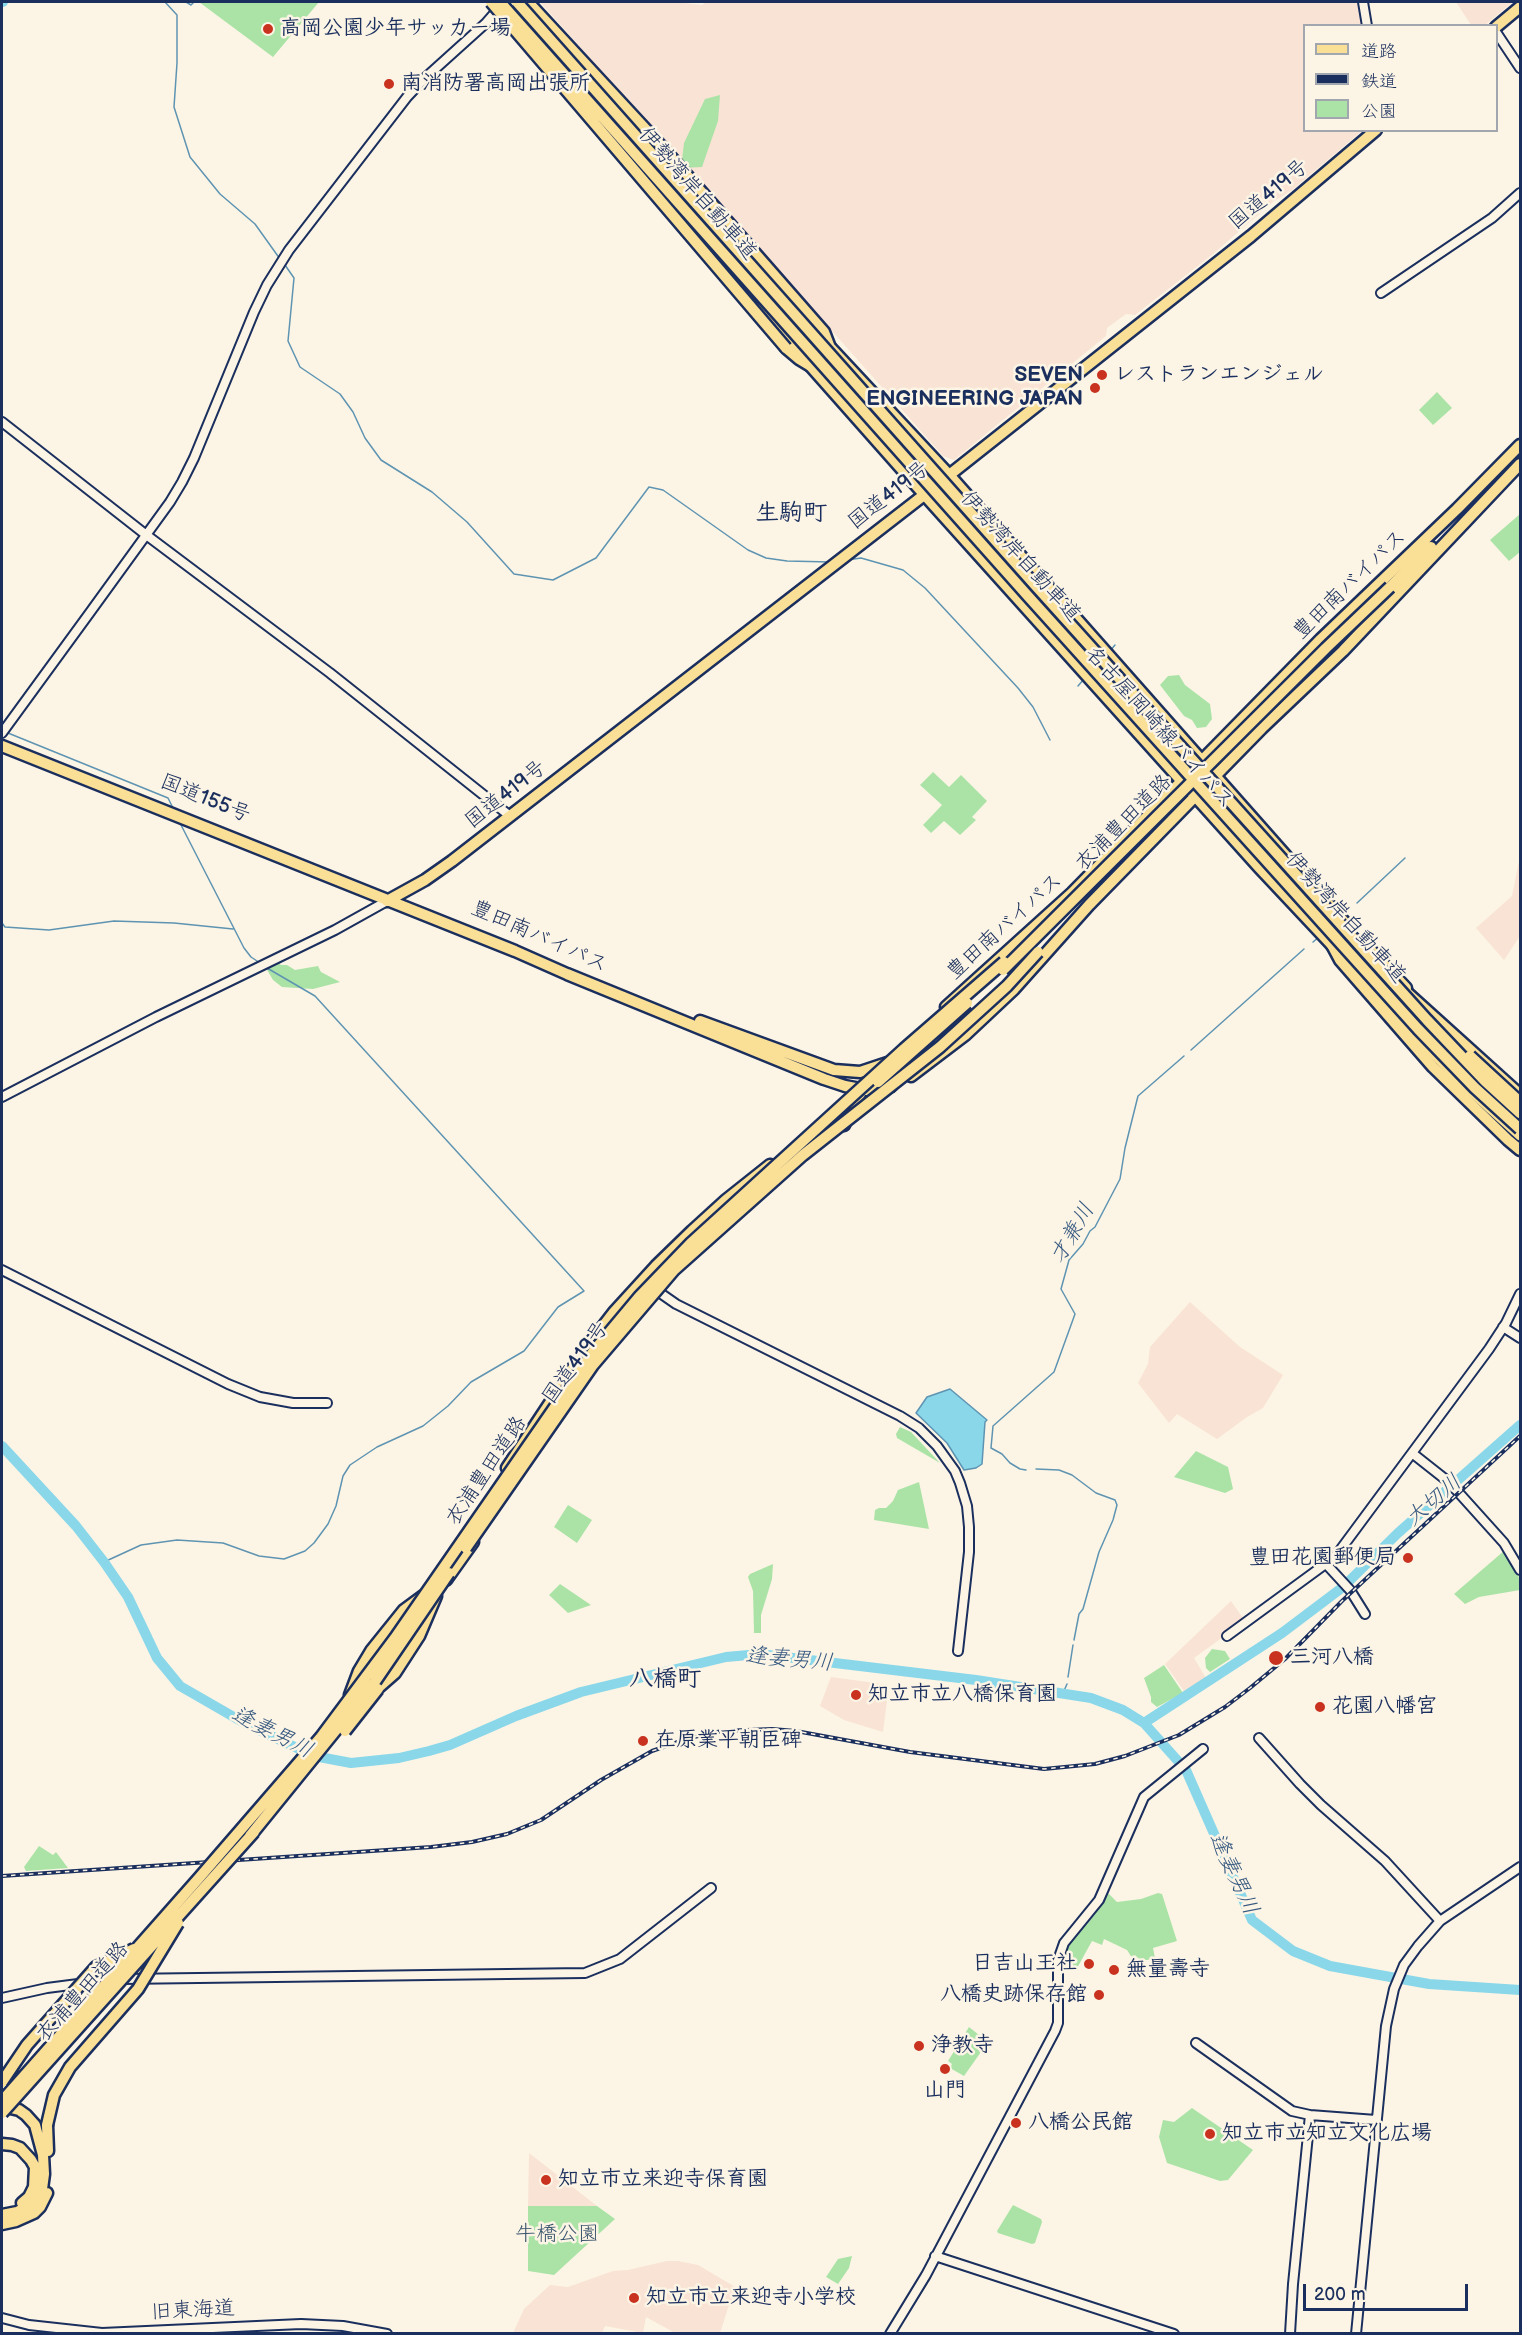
<!DOCTYPE html>
<html>
<head>
<meta charset="utf-8">
<style>
	body { margin:0 }
	#map { position:relative; width:1522px; height:2335px; overflow:hidden; background:#fcf5e5; font-family:"Balsamiq Sans","Klee One",sans-serif }
	canvas { display:block }
	.frame { position:absolute; inset:0; border:3px solid #1b2f5e; pointer-events:none }
	.legend { position:absolute; left:1303px; top:24px; width:195px; height:108px; box-sizing:border-box; background:#fcf5e5; border:2px solid #a2a6af; margin:0; padding:8px 10px; list-style:none; font-size:18px; color:#1b2f5e }
	.legend li { display:flex; align-items:center; gap:12px; height:30px }
	.legend b { width:30px; border:2px solid #a2a6af }
	.scale { position:absolute; left:1303px; top:2284px; width:165px; height:27px; box-sizing:border-box; border:3px solid #1b2f5e; border-top:0; padding-left:8px; font-size:18px; line-height:21px; white-space:nowrap; color:#1b2f5e; -webkit-text-stroke:4px #fcf5e5; paint-order:stroke }
</style>
</head>
<body>
<div id="map">
<canvas width="1522" height="2335"></canvas>
<div class="frame"></div>
<ul class="legend">
<li><b style="height:8px;background:#fadf96"></b>道路</li>
<li><b style="height:8px;background:#1b2f5e"></b>鉄道</li>
<li><b style="height:16px;background:#abe3a7"></b>公園</li>
</ul>
<div class="scale">200 m</div>
</div>
<script>
const ctx = document.querySelector('canvas').getContext('2d');
ctx.lineJoin = 'round';
function paint(path, color) { ctx.fillStyle = color; ctx.fill(path, 'evenodd'); }
const poly = rows => new Path2D(rows.map(r => 'M' + r).join(''));
function strokePath(path, color, width, dash) { ctx.strokeStyle = color; ctx.lineWidth = width; ctx.lineCap = dash ? 'butt' : 'round'; ctx.setLineDash(dash || []); ctx.stroke(path); }
function label(font, color, halo, rows, align = 'center') {
  ctx.font = font + ' "Balsamiq Sans","Klee One",sans-serif'; ctx.lineWidth = 5; ctx.setLineDash([]); ctx.textBaseline = 'middle'; ctx.strokeStyle = halo; ctx.fillStyle = color; for (const [text, x, y, turn = 0] of rows) {
    ctx.save(); ctx.translate(x, y); ctx.rotate((+turn || 0) * Math.PI / 180); ctx.textAlign = isNaN(turn) ? turn : align; if (halo) ctx.strokeText(text, 0, 0); ctx.fillText(text, 0, 0); ctx.restore();
  }
}
const built = poly([
	[540,2,676,2,702,5,706,2,1358,2,1362,25,1304,26,1304,130,1362,131,1292,190,1273,202,1213,254,1135,315,1126,314,1107,328,1106,336,954,460,943,456],
	[1456,2,1513,2,1484,26,1471,25],
	[1519,861,1520,861,1520,936,1504,960,1476,928,1512,896],
	[1190,1302,1240,1347,1283,1375,1263,1408,1247,1417,1217,1439,1177,1414,1169,1423,1138,1383,1148,1364,1150,1347],
	[1231,1601,1245,1621,1194,1658,1206,1678,1184,1691,1165,1664],
	[831,1677,889,1685,883,1732,844,1720,820,1706],
	[529,2153,597,2206,528,2206],
	[667,2261,678,2261,698,2265,737,2288,728,2308,720,2333,675,2333,646,2317,643,2333,605,2326,602,2333,513,2333,524,2309,550,2285,568,2287,613,2271,628,2270]
]);
const green = poly([
	[199,2,319,2,273,57],
	[720,95,718,121,702,167,681,168,684,143,705,99],
	[1437,392,1452,408,1433,425,1419,410],
	[1520,514,1520,552,1509,561,1490,540],
	[1179,675,1185,685,1210,704,1212,719,1206,727,1197,728,1192,720,1184,716,1160,685,1168,676],
	[933,772,949,787,961,775,987,801,972,817,976,820,960,835,944,821,931,833,923,825,942,805,920,785],
	[278,962,281,965,287,965,295,970,318,966,321,972,340,982,313,989,282,987,273,980,266,968],
	[900,1427,911,1432,940,1463,897,1438,896,1434],
	[1196,1451,1228,1467,1233,1489,1225,1493,1174,1477],
	[919,1482,929,1529,874,1520,875,1510,879,1508,886,1508,893,1501,898,1490],
	[568,1505,592,1520,577,1543,554,1527],
	[1505,1550,1516,1569,1520,1581,1520,1590,1479,1597,1465,1604,1454,1594],
	[773,1564,772,1579,761,1615,761,1633,754,1633,753,1591,748,1577,750,1574],
	[560,1584,591,1605,568,1613,549,1595],
	[1212,1649,1225,1651,1230,1659,1210,1672,1206,1668,1205,1658],
	[1164,1665,1183,1693,1157,1707,1151,1702,1151,1697,1144,1678],
	[39,1846,53,1855,56,1852,68,1868,26,1871,24,1867],
	[1106,1891,1117,1902,1141,1899,1158,1893,1162,1894,1177,1941,1153,1948,1155,1958,1147,1960,1140,1960,1135,1955,1132,1958,1127,1950,1104,1939,1102,1945,1092,1941,1076,1970,1061,1965,1063,1951,1070,1938,1094,1912],
	[969,2027,988,2042,964,2076,950,2068,952,2064,948,2061],
	[1192,2108,1253,2150,1228,2180,1220,2181,1167,2163,1159,2137,1163,2120,1174,2122],
	[1013,2205,1041,2219,1042,2222,1035,2243,1032,2244,998,2233,997,2231],
	[528,2206,597,2206,615,2219,554,2275,528,2271],
	[852,2256,849,2268,838,2284,826,2277,838,2259]
]);
const water = poly([
	[950,1389,987,1420,985,1422,982,1464,976,1468,964,1470,947,1443,916,1413,927,1397,950,1389]
]);
const stream = poly([
	[165,2,177,15,177,63,174,107,190,157,220,194,255,224,280,259],
	[186,2,191,5,194,2],
	[285,265,294,278,288,341,300,367,340,394,353,412,365,438,381,460,432,492,467,522,514,574,553,580,596,558,649,487,663,490,748,550,766,558,787,561,831,562],
	[847,560,861,558,903,570,925,588,1018,688,1033,707,1050,740],
	[1110,651,1115,645],
	[1078,686,1084,679],
	[8,733,168,798,174,810],
	[180,823,244,948,251,957,260,963],
	[1357,903,1405,858],
	[2,923,5,927,49,930,114,921,174,923,233,929],
	[1313,942,1319,937],
	[1191,1050,1304,949],
	[1036,1469,1059,1470,1072,1475,1096,1493,1115,1500,1117,1505,1113,1520,1099,1552,1083,1609,1079,1614,1074,1640],
	[1026,1470,1020,1469,1010,1463,1002,1454,991,1448,993,1426,1054,1372,1075,1314,1061,1289,1069,1260,1083,1244,1090,1231,1095,1227,1120,1179,1125,1148,1138,1096,1184,1056],
	[104,1562,141,1545,177,1540,223,1543,259,1556,284,1559,305,1551,314,1543,328,1524,336,1506,343,1476,350,1465,377,1447,423,1426,448,1406,471,1382,524,1351,558,1307,584,1291,315,996,267,968],
	[1068,1677,1073,1645],
	[1063,1693,1067,1684]
]);
const river = poly([
	[2,2,3,2],
	[2,1446,76,1526,104,1562,128,1597,157,1658,180,1686,246,1724,314,1756,351,1763,399,1758,429,1751,450,1745,516,1716,581,1692,726,1657,760,1654,976,1680,1091,1698,1123,1710,1144,1723,1186,1770,1252,1920,1293,1951,1330,1966,1429,1984,1520,1990],
	[1144,1723,1282,1633,1343,1587,1398,1533,1520,1425]
]);
const trunkTunnel = poly([
	[225,1856,246,1832]
]);
const tertiary = poly([
	[1363,2,1367,26],
	[1496,32,1520,68],
	[1381,293,1492,218,1520,193],
	[2,422,145,534,330,673,510,816],
	[2,733,91,611,170,502,182,482,194,458,254,312,267,285,289,250,407,97,425,78,486,23,500,7],
	[2,1097,156,1017,335,930,387,901],
	[2,1270,228,1384,260,1397,293,1403,327,1403],
	[653,1288,676,1304,900,1416,919,1428,937,1446,955,1471,960,1483,967,1506,969,1527,969,1552,958,1651],
	[1503,1327,1520,1338],
	[1412,1453,1450,1483,1504,1543,1520,1570],
	[1327,1565,1350,1590,1365,1614],
	[1227,1636,1335,1557,1489,1349,1506,1323,1520,1294],
	[1259,1738,1300,1784,1321,1805,1385,1861,1440,1921],
	[121,1979,585,1973,620,1959,711,1888],
	[2,1998,47,1988,109,1980],
	[1196,2043,1292,2111,1310,2115,1376,2120],
	[935,2256,1174,2334],
	[2,2318,29,2325,102,2333,301,2324,343,2326,387,2334],
	[890,2334,926,2275,1055,2031,1058,2023,1058,1960,1064,1943,1099,1900,1144,1797,1203,1749],
	[1290,2334,1293,2284,1310,2115],
	[1356,2334,1386,2026,1394,1989,1404,1965,1418,1946,1440,1921,1520,1867]
]);
const primary = poly([
	[595,82,801,314],
	[705,240,809,365,924,495,1259,868,1457,1079,1520,1136],
	[824,340,949,474,1345,922],
	[1407,992,1520,1094]
]);
const trunk = poly([
	[1496,27,1520,7],
	[1390,587,1431,547],
	[2,746,515,951,567,974,824,1079,845,1086,866,1090,891,1086],
	[387,901,425,880,452,861,924,495,1251,236,1376,130],
	[946,1007,1072,893,1321,639,1457,509,1520,445],
	[700,1021,834,1070,860,1072,887,1063],
	[911,1076,965,1035,1014,989,1089,905,1262,728,1343,651,1520,464],
	[844,1125,852,1104,860,1094],
	[507,1468,587,1347,614,1312,656,1266,692,1231,726,1200,770,1165],
	[446,1580,473,1542],
	[371,1694,395,1673,419,1636,436,1596],
	[350,1695,359,1671,371,1651,404,1610,423,1596],
	[246,1832,260,1816],
	[47,2125,48,2151],
	[2,2144,12,2145,20,2148,31,2160,35,2167,34,2187,29,2197,22,2203],
	[2,2215,17,2212,33,2203,42,2189,44,2174,43,2155,35,2125,26,2115,19,2110,2,2106],
	[2,2224,16,2221,34,2213,40,2207,47,2193]
]);
const motorway = poly([
	[528,2,663,148,824,332,829,345],
	[786,348,799,359,809,365],
	[1364,943,1406,988],
	[1332,945,1340,960,1433,1067,1508,1140,1520,1150]
]);
const rail = poly([
	[2,1876,431,1847,472,1842,507,1834,541,1820,601,1780,652,1751,689,1738,722,1731,772,1729,796,1731,910,1752,1044,1769,1095,1764,1125,1756,1179,1735,1225,1707,1250,1688,1285,1659,1342,1601,1520,1436]
]);
const trunkBridge = poly([
	[1003,970,1326,648,1390,587],
	[878,1082,967,1003],
	[466,1548,593,1365,674,1270,803,1155,940,1047,1007,986,1038,952],
	[345,1731,378,1689],
	[250,1836,374,1683,449,1573],
	[2,2082,27,2045,96,1967,134,1949],
	[2,2101,199,1878,321,1737,395,1638,593,1352,639,1297,691,1243,904,1049,1004,962],
	[2,2113,254,1832],
	[47,2125,54,2095,70,2067,138,1989,178,1923]
]);
const motorwayBridge = poly([
	[491,2,786,348],
	[500,2,1027,595,1418,1029,1475,1088,1520,1129],
	[517,2,1035,585,1427,1020,1485,1081,1520,1113],
	[1470,1056,1520,1102]
]);
const markers = [
	[268,29,6,"#c8321e"],
	[389,84,6,"#c8321e"],
	[1102,375,6,"#c8321e"],
	[1095,388,6,"#c8321e"],
	[1408,1558,6,"#c8321e"],
	[1276,1658,8,"#c8321e"],
	[856,1695,6,"#c8321e"],
	[1320,1707,6,"#c8321e"],
	[643,1741,6,"#c8321e"],
	[1089,1964,6,"#c8321e"],
	[1114,1970,6,"#c8321e"],
	[1099,1995,6,"#c8321e"],
	[919,2046,6,"#c8321e"],
	[945,2069,6,"#c8321e"],
	[1016,2123,6,"#c8321e"],
	[1210,2134,6,"#c8321e"],
	[546,2180,6,"#c8321e"],
	[634,2298,6,"#c8321e"]
];
const poiNames = [
	["高岡公園少年サッカー場",280,29],
	["南消防署高岡出張所",401,84],
	["レストランエンジェル",1114,375],
	["SEVEN",1083,376,"right"],
	["ENGINEERING JAPAN",1083,400,"right"],
	["豊田花園郵便局",1396,1558,"right"],
	["三河八橋",1290,1658],
	["知立市立八橋保育園",868,1695],
	["花園八幡宮",1332,1707],
	["在原業平朝臣碑",655,1741],
	["日吉山王社",1077,1964,"right"],
	["無量壽寺",1126,1970],
	["八橋史跡保存館",1087,1995,"right"],
	["浄教寺",931,2046],
	["山門",945,2091,"center"],
	["八橋公民館",1028,2123],
	["知立市立知立文化広場",1222,2134],
	["知立市立来迎寺保育園",558,2180],
	["知立市立来迎寺小学校",646,2298]
];
const streetNames = [
	["伊勢湾岸自動車道",697,194,49],
	["国道419号",1269,195,-40],
	["国道419号",889,496,-38],
	["伊勢湾岸自動車道",1020,557,48],
	["豊田南バイパス",1350,585,-44],
	["名古屋岡崎線バイパス",1159,728,48],
	["国道419号",506,795,-38],
	["国道155号",205,799,22],
	["衣浦豊田道路",1124,823,-45],
	["伊勢湾岸自動車道",1345,918,48],
	["豊田南バイパス",1005,927,-42],
	["豊田南バイパス",539,937,24],
	["国道419号",576,1363,-54],
	["衣浦豊田道路",487,1471,-56],
	["衣浦豊田道路",83,1992,-48],
	["旧東海道",193,2311,-3]
];
const parkNames = [
	["牛橋公園",557,2235]
];
const waterNames = [
	["才兼川",1073,1234,-60],
	["大切川",1434,1501,-41],
	["逢妻男川",789,1660,5],
	["逢妻男川",272,1733,27],
	["逢妻男川",1233,1874,65]
];
const quarterNames = [
	["生駒町",791,514],
	["八橋町",665,1680]
];
paint(built, '#f9e3d4');
paint(green, '#abe3a7');
paint(water, '#8ad7ea');
strokePath(water, '#5e94b2', 1.5);
strokePath(stream, '#5e94b2', 1.5);
strokePath(river, '#8ad7ea', 10);
strokePath(trunkTunnel, '#cfcdca', 10, [10, 5]);
strokePath(tertiary, '#1b2f5e', 12);
strokePath(primary, '#1b2f5e', 14);
strokePath(trunk, '#1b2f5e', 15);
strokePath(motorway, '#1b2f5e', 15);
strokePath(tertiary, '#fcf5e5', 8);
strokePath(primary, '#fadf96', 9);
strokePath(trunk, '#fadf96', 10);
strokePath(motorway, '#fadf96', 10);
strokePath(rail, '#1b2f5e', 4);
strokePath(rail, '#fcf5e5', 1.5, [4.5]);
strokePath(trunkBridge, '#1b2f5e', 15, []);
strokePath(motorwayBridge, '#1b2f5e', 15, []);
strokePath(trunkBridge, '#fadf96', 10);
strokePath(motorwayBridge, '#fadf96', 10);
for (const [x, y, r, color] of markers) { const dot = new Path2D(); dot.arc(x, y, r, 0, 2 * Math.PI); ctx.fillStyle = color; ctx.fill(dot); strokePath(dot, '#fcf5e5', 2); }
label('bold 21px', '#1b2f5e', '#fcf5e5', poiNames, 'left');
label('21px', '#1b2f5e', '#fcf5e5', streetNames);
label('21px', '#38536d', '#fcf5e5', parkNames);
label('italic 22px', '#375981', '#fcf5e5', waterNames);
label('bold 24px', '#1b2f5e', '#fcf5e5', quarterNames);
</script>
</body>
</html>
